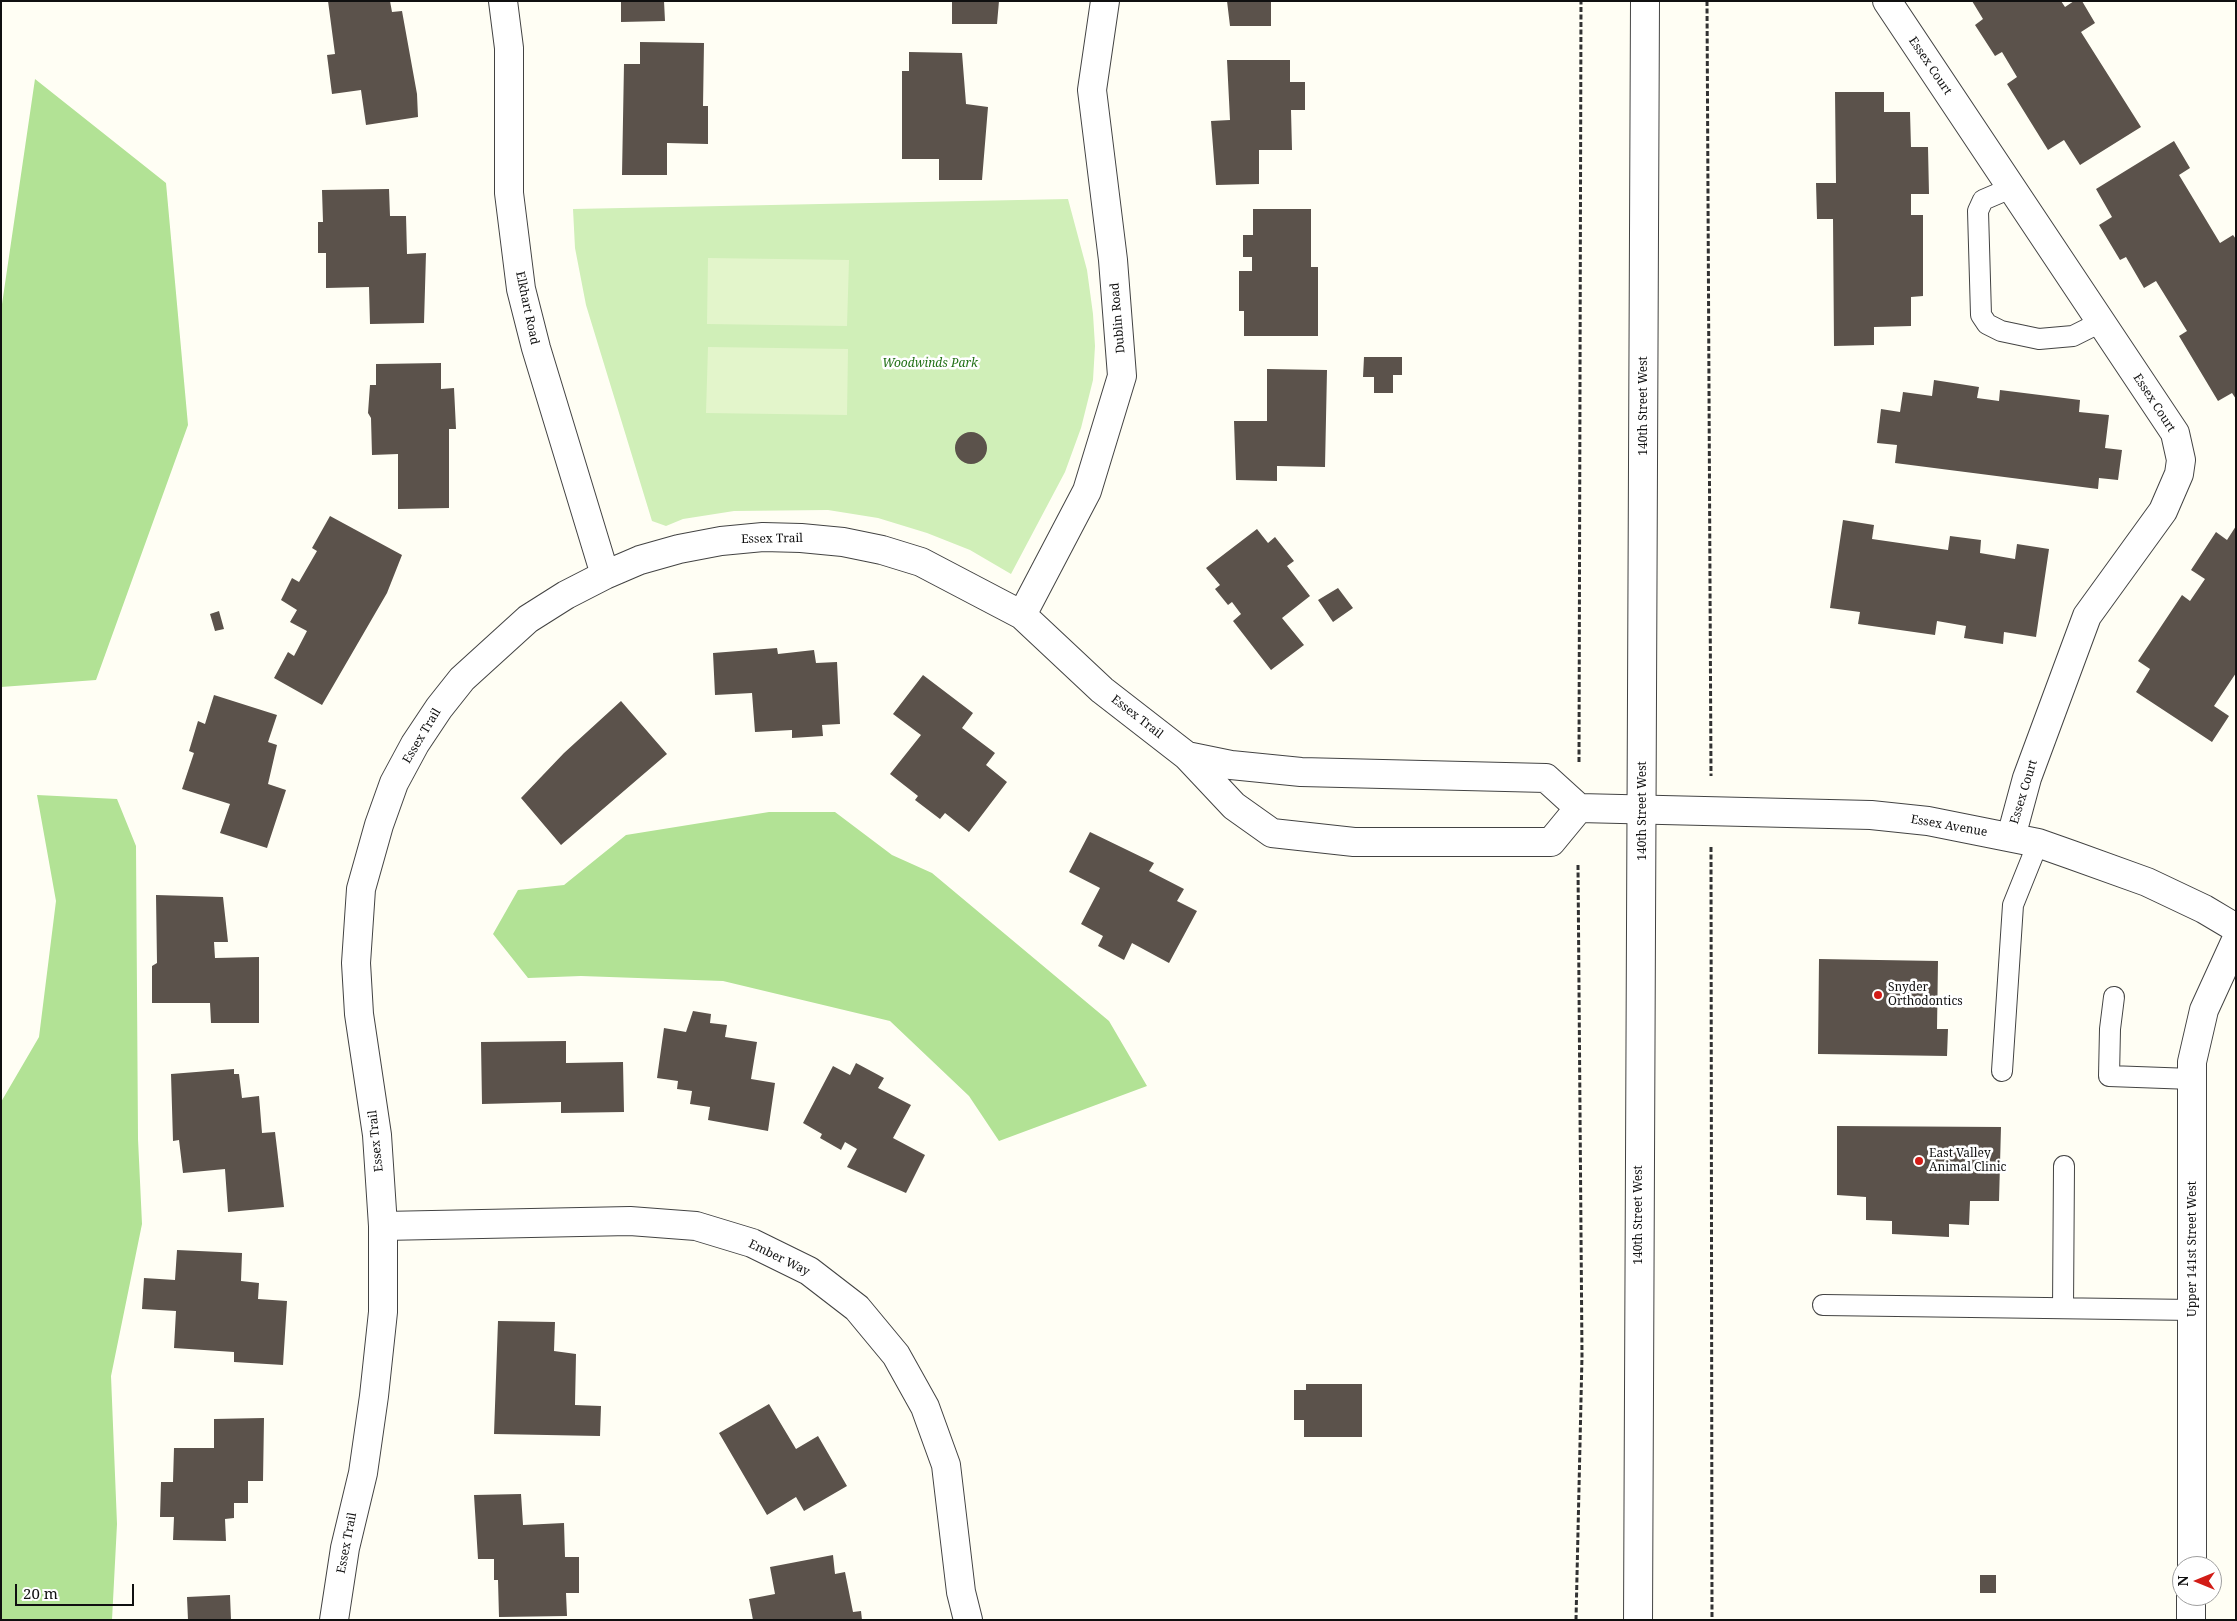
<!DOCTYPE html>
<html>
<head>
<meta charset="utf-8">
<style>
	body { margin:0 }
	#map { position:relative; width:2237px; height:1621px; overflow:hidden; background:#fffef4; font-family:"Noto Serif",serif }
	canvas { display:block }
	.frame { position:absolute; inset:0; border:2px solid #101010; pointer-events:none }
	.north { position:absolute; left:2172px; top:1556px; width:50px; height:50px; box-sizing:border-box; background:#fff; border:1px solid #9f9f9f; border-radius:50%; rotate:270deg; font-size:14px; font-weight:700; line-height:20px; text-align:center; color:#101010 }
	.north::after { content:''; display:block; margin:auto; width:18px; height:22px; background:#d21c17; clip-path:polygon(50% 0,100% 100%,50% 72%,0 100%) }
	.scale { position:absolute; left:15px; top:1584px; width:119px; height:22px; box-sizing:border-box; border:2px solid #101010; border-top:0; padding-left:6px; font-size:15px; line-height:18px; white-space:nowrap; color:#101010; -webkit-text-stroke:4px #fff; paint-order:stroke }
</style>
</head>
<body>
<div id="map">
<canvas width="2237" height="1621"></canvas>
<div class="frame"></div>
<div class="north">N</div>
<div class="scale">20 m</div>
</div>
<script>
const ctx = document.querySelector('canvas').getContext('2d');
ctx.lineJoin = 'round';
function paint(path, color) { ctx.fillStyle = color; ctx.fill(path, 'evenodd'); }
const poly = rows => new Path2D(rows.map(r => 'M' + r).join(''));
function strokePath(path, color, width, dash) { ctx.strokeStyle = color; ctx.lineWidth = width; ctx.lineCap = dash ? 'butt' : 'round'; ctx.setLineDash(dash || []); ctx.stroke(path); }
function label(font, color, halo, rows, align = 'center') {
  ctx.font = font + ' "Noto Serif",serif'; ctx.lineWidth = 5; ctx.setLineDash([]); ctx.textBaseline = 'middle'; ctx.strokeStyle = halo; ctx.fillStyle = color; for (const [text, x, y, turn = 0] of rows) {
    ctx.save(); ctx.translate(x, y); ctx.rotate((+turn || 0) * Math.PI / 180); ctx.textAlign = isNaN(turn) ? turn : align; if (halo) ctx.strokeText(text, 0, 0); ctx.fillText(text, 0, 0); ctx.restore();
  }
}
const green = poly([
	[1068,199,1087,270,1093,314,1095,346,1093,380,1081,428,1065,472,1011,574,970,550,927,533,878,518,828,510,734,511,683,519,666,526,652,521,586,305,575,248,573,209]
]);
const forest = poly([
	[35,79,166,183,188,425,96,680,1,687,1,311],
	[37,795,117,799,136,846,138,1139,142,1224,111,1376,117,1524,112,1620,1,1620,1,1102,39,1037,56,901],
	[769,812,835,812,892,855,932,873,1109,1021,1147,1086,999,1141,969,1096,890,1021,723,981,581,976,528,978,493,934,518,890,564,885,626,835]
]);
const pitch = poly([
	[708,258,849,260,847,326,707,324],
	[708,347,848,349,847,415,706,413]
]);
const building = poly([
	[328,1,390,1,392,12,402,11,417,94,418,117,366,125,361,90,332,94,327,55,335,54],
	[621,1,664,1,665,21,621,22],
	[952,1,999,1,997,24,952,24],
	[1227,1,1271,1,1271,26,1230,26],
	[1972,1,2061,1,2065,7,2074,1,2082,1,2095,23,2081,32,2141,127,2080,165,2064,140,2048,150,2007,84,2017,77,2002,52,1995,56,1975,25,1983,19],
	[640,42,704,43,703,106,708,106,708,144,667,143,667,175,622,175,624,64,640,64],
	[909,52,962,53,966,104,988,107,982,180,939,180,939,159,902,159,902,71,909,71],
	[1227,60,1290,60,1290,82,1305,82,1305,110,1291,110,1292,150,1259,150,1259,184,1216,185,1211,121,1230,120],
	[1835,92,1884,92,1884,112,1910,112,1911,147,1928,147,1929,194,1911,194,1911,215,1923,215,1923,296,1911,297,1911,326,1874,327,1874,345,1834,346,1833,219,1817,219,1816,183,1836,183],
	[2174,141,2190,168,2179,175,2220,243,2233,235,2236,239,2236,399,2232,393,2218,401,2179,336,2187,331,2156,281,2144,288,2126,257,2120,260,2099,225,2112,217,2096,189],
	[389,189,390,216,406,216,407,254,426,253,424,323,370,324,369,287,326,288,326,253,318,253,318,222,323,222,322,190],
	[1253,209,1311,209,1311,267,1318,267,1318,336,1244,336,1244,311,1239,311,1239,271,1252,271,1252,257,1243,257,1243,235,1253,235],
	[1364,357,1402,357,1402,375,1393,375,1393,393,1374,393,1374,377,1363,377],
	[441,363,441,389,454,388,456,429,449,429,449,508,398,509,398,454,372,455,371,418,368,413,370,385,376,385,376,364],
	[1267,369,1327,370,1325,467,1277,466,1277,481,1236,480,1234,421,1267,421],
	[1934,380,1979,387,1977,398,1999,401,2000,390,2080,400,2079,412,2109,415,2105,448,2122,450,2118,480,2099,478,2098,489,1895,463,1897,445,1877,443,1881,409,1900,412,1903,392,1932,396],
	'955 448a16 16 0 1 1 32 0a16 16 0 1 1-32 0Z',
	[330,516,402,555,387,593,322,705,274,678,288,652,294,656,307,631,290,622,297,610,281,600,292,578,299,582,317,551,312,548],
	[1843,520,1874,525,1872,539,1948,550,1950,536,1981,540,1980,553,2015,559,2017,544,2049,549,2036,637,2004,632,2003,644,1964,638,1966,626,1937,621,1935,635,1858,624,1860,612,1830,608],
	[2236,526,2236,673,2214,706,2229,716,2212,742,2136,692,2150,669,2138,661,2182,595,2190,601,2205,579,2191,570,2216,532,2227,540],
	[1257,529,1268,543,1275,537,1294,561,1287,566,1310,596,1282,618,1304,645,1271,670,1233,621,1241,614,1232,602,1228,605,1215,589,1220,585,1206,568],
	[1338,588,1353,608,1333,622,1318,600],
	[219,611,224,629,215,631,210,614],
	[777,648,778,654,814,650,816,663,837,662,840,724,822,725,823,736,792,738,792,730,755,732,752,693,715,695,713,653],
	[923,675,973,713,962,728,995,753,986,765,1007,782,969,832,945,813,940,819,915,800,918,796,890,774,921,735,893,714],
	[214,695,277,715,268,742,277,745,268,784,286,790,267,848,220,833,230,804,182,789,194,753,189,751,198,721,205,724],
	[621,701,667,754,561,845,521,798,564,753],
	[1090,832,1154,863,1149,871,1184,889,1177,901,1197,911,1169,963,1132,943,1124,960,1098,946,1103,936,1081,924,1100,888,1069,872],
	[156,895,223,897,228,942,214,942,215,958,259,957,259,1023,211,1023,210,1003,152,1003,152,966,157,963],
	[1819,959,1938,961,1937,1029,1948,1029,1947,1056,1818,1054],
	[693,1011,711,1014,710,1023,727,1025,725,1037,757,1042,751,1079,775,1083,768,1131,708,1120,710,1107,690,1104,692,1091,677,1089,678,1081,657,1078,664,1028,686,1032],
	[566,1041,566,1063,623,1062,624,1112,561,1113,561,1102,482,1104,481,1042],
	[856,1063,884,1078,878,1088,911,1105,893,1138,925,1155,906,1193,847,1167,857,1149,845,1142,841,1150,820,1138,822,1134,803,1123,833,1066,850,1075],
	[234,1069,234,1074,239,1074,242,1098,259,1096,262,1133,275,1132,284,1207,228,1212,225,1169,183,1173,179,1140,173,1141,171,1074],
	[1837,1126,2001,1127,1999,1201,1970,1201,1969,1225,1949,1224,1949,1237,1892,1234,1892,1221,1866,1220,1866,1197,1837,1195],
	[177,1250,242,1253,241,1281,259,1283,258,1299,287,1301,283,1365,234,1362,234,1352,174,1348,176,1311,142,1309,144,1278,175,1280],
	[498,1321,555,1322,554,1351,576,1354,575,1405,601,1406,600,1436,494,1434],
	[1306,1384,1362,1384,1362,1437,1304,1437,1304,1420,1294,1420,1294,1390,1306,1390],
	[769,1404,796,1449,818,1436,847,1486,804,1511,796,1497,767,1515,719,1433],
	[264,1418,263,1481,248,1481,248,1503,234,1503,234,1518,225,1519,226,1541,173,1540,174,1517,160,1517,161,1482,173,1482,174,1448,214,1448,214,1419],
	[521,1494,523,1525,564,1523,565,1557,579,1557,579,1593,566,1593,567,1616,499,1617,498,1580,494,1580,494,1559,478,1559,474,1495],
	[833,1555,835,1574,845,1572,853,1612,861,1611,862,1620,753,1620,749,1599,775,1594,770,1567],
	[1980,1575,1996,1575,1996,1593,1980,1593],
	[230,1595,231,1620,188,1620,187,1597]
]);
const path = poly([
	[1707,1,1711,776],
	[1579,762,1581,1],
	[1711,847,1712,1620],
	[1576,1620,1582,1356,1578,865]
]);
const service = poly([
	[2011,188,1983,200,1978,211,1981,315,1987,324,2001,331,2039,339,2073,336,2101,322],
	[2114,997,2110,1029,2109,1076,2192,1079],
	[2002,1071,2013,905,2038,843],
	[1823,1305,2193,1310],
	[2063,1308,2064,1166]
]);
const minor = poly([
	[503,1,509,48,509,193,521,289,536,348,605,575],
	[1887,1,2175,433,2181,460,2179,474,2163,511,2087,616,2027,778,2011,837],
	[1022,615,1087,491,1122,376,1113,260,1092,90,1105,1],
	[1187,756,1231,765,1301,772,1546,778,1579,808,1871,815,1928,821,2038,843,2072,855,2147,882,2204,909,2236,928],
	[383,1226,630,1221,696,1226,752,1243,809,1271,857,1308,896,1355,925,1407,946,1465,961,1592,968,1620],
	[2192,1566,2192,1062,2204,1010,2236,940],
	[334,1620,345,1548,363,1473,374,1396,383,1312,383,1226,377,1135,359,1014,356,963,361,889,379,825,394,783,415,744,439,708,462,679,528,619,566,595,605,575,640,560,679,549,721,541,763,537,801,538,843,542,882,550,921,562,1022,615,1102,690,1187,756,1234,806,1272,833,1354,842,1551,842,1579,808],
	[2191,1620,2191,1596]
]);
const tertiary = poly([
	[1638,1620,1645,1]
]);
const markers = [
	[1878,995,5,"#d21c17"],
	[1919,1161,5,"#d21c17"]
];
const streetNames = [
	["Essex Court",1930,66,56],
	["Elkhart Road",527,308,78],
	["Dublin Road",1118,318,-95],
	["Essex Court",2154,403,57],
	["140th Street West",1644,406,-90],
	["Essex Trail",772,539,-1],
	["Essex Trail",1137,717,38],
	["Essex Trail",422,736,-59],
	["Essex Court",2024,792,-73],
	["140th Street West",1643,811,-90],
	["Essex Avenue",1949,826,10],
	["Essex Trail",376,1141,-96],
	["140th Street West",1639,1215,-90],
	["Upper 141st Street West",2193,1249,-90],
	["Ember Way",779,1258,26],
	["Essex Trail",347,1543,-79]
];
const parkNames = [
	["Woodwinds Park",930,364]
];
const poiNames = [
	["Snyder",1888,988],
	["Orthodontics",1888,1002],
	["East Valley",1929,1154],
	["Animal Clinic",1929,1168]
];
paint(green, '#d0efb8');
paint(forest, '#b2e295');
paint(pitch, '#e3f5cb');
paint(building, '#5b524b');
strokePath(service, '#434343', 22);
strokePath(minor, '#434343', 30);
strokePath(tertiary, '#434343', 30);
strokePath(path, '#323232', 3, [5, 2.5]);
strokePath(service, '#fff', 20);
strokePath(minor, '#fff', 28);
strokePath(tertiary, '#fff', 28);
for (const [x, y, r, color] of markers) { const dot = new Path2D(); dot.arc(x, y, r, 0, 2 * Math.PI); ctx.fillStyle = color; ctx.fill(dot); strokePath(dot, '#fff', 2); }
label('12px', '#101010', '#fff', streetNames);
label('italic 12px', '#237117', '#fff', parkNames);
label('12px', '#101010', '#fff', poiNames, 'left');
</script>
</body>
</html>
